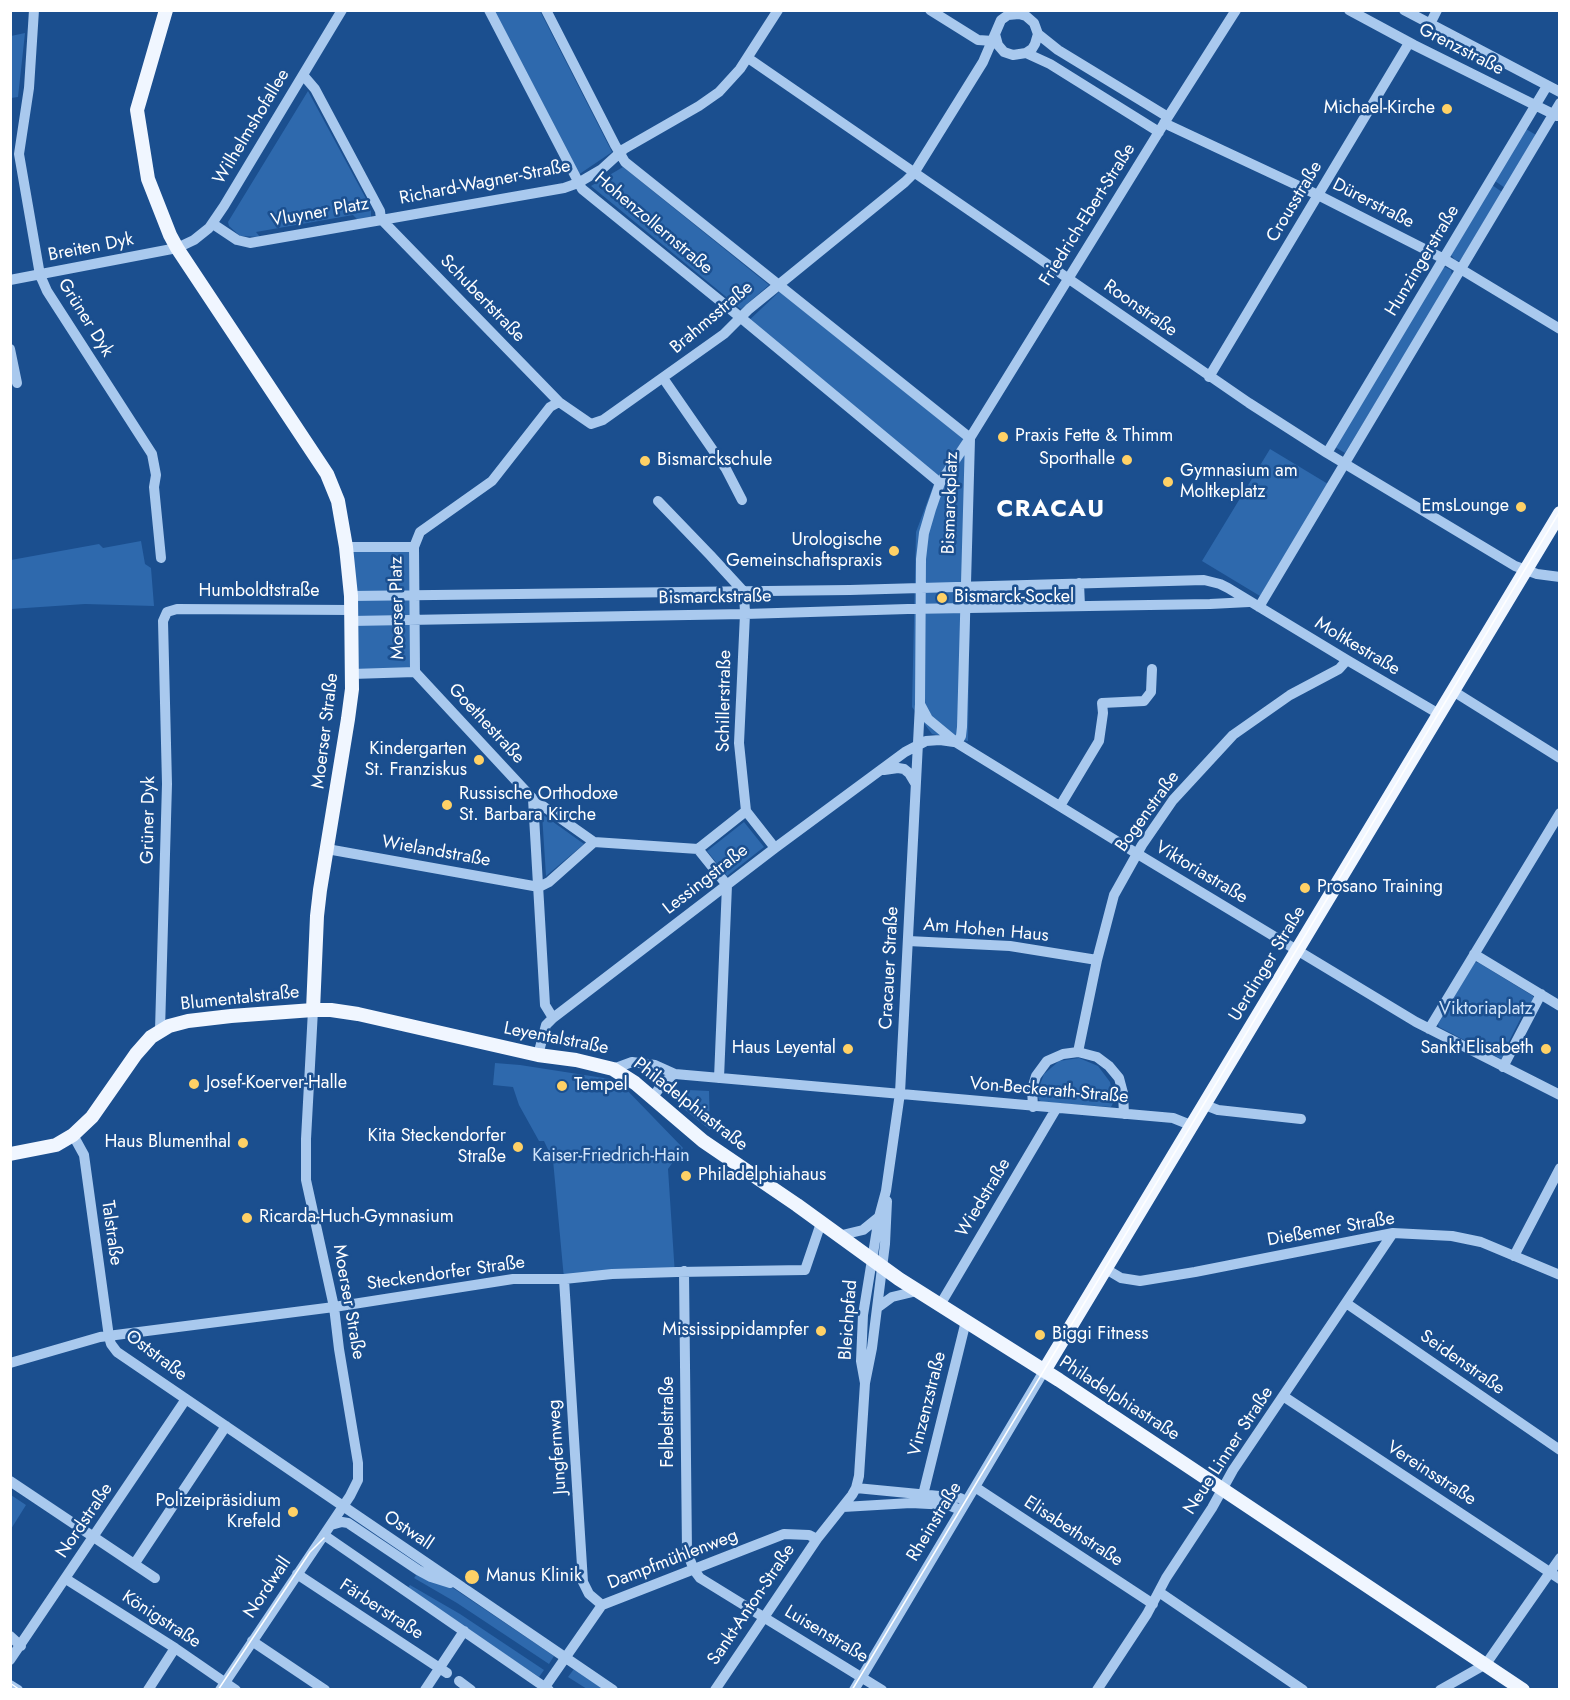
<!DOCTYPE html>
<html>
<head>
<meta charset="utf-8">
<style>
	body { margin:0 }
	#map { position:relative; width:1570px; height:1700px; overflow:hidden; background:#1b4f8f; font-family:Jost,sans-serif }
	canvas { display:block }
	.frame { position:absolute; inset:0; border:12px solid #fff; pointer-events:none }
</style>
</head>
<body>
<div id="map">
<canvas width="1570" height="1700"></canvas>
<div class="frame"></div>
</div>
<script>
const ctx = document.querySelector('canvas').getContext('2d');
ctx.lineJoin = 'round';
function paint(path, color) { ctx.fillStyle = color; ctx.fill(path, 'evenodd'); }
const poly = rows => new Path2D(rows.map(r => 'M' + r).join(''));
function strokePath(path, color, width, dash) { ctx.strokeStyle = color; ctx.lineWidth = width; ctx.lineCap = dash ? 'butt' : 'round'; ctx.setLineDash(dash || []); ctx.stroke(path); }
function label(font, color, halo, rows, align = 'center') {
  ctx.font = font + ' Jost,sans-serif'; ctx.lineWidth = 5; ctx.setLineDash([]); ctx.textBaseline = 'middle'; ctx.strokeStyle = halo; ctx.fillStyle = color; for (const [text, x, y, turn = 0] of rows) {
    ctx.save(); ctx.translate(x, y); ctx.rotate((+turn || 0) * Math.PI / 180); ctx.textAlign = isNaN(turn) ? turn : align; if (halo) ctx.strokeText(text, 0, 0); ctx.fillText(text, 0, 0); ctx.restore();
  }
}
const green = poly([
	[493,11,540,11,612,152,578,175],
	[25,33,18,97,11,98,11,36],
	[308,91,371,208,371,217,358,220,353,215,256,232,260,237,240,236,229,226,228,222],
	[1526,129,1536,135,1505,188,1495,181],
	[623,167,769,285,741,309,591,186],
	[1492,185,1502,192,1460,261,1455,260,1451,255],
	[1445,267,1451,270,1452,276,1345,453,1335,447,1443,268],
	[780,291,974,442,970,578,968,741,932,734,912,707,916,532,935,481,743,326],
	[1270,449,1328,484,1260,596,1202,561],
	[141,541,145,564,151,568,154,606,85,604,11,609,11,560,99,544,103,548],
	[350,551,409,551,412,668,356,670],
	[542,814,584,844,546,876],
	[744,822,764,847,727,876,707,851],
	[1475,962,1479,963,1533,996,1534,998,1531,1005,1527,1006,1504,1051,1506,1053,1501,1059,1439,1027,1438,1024],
	[1079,1058,1098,1066,1110,1082,1114,1101,1111,1107,1043,1102,1039,1100,1037,1093,1044,1074,1059,1061],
	[495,1063,520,1065,610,1079,623,1086,683,1148,668,1169,675,1275,564,1279,553,1160,544,1141,539,1141,519,1105,513,1087,493,1085],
	[688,1090,709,1091,710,1130,679,1105,675,1099,680,1093],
	[11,1495,26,1505,11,1529],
	[418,1573,453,1588,554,1656,549,1664,457,1603,414,1578],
	[410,1585,460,1614,544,1670,539,1677,407,1589],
	[574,1669,604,1689,587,1689,568,1677]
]);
const minor = poly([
	[34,10,29,88,19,154,40,275,47,291,152,454,156,475,154,487,161,558],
	[489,10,582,189,740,317,940,483],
	[546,10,615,145,625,162,970,438],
	[930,10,978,40,993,41],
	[1349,10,1414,45,1557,116],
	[1404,10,1560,92],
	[1430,24,1437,10],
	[1038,34,1058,50,1168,117],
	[1026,53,1050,64,1159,132],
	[748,58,1249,403,1327,453,1515,566,1537,574,1560,577],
	[303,75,315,89,380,211,381,219],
	[1164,123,1318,195,1444,259,1560,329],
	[381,219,559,402],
	[213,224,237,240,250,243,564,188,578,183,602,169,624,149,699,106,719,92,740,69,778,10],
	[10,280,177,248,194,240,209,228,224,206,342,10],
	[10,349,17,383],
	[1209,377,1409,43],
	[663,378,726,469,742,500],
	[1327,453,1547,86],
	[658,501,710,555,744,592,745,614,739,743,746,811],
	[346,547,414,547],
	[1079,583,1080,606],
	[351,596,850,590,1204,580,1220,584,1228,588,1347,660,1439,714],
	[1259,607,1560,103],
	[351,621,745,614,908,609,1210,604,1249,602],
	[415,672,414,547,420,532,492,481,550,407,559,402,591,424,603,420,724,334,749,309,905,182,914,173,983,62,1001,20,1008,15,1019,14,1026,16,1034,23,1038,34,1035,44,1032,49,1026,53,1013,55,1004,52,998,45,995,34],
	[415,672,533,799,594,842],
	[352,674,415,672],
	[1453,691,1560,758],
	[920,704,928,719,957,743,1136,853,1416,1022,1560,1095],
	[957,743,961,736,962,727,970,439],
	[884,770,898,768,904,769,909,773,915,783],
	[533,799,545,1005,553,1018],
	[1060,806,1099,741,1103,713,1102,703,1144,701,1151,692,1152,669],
	[594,842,698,849],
	[327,849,539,887,549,882,594,842],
	[908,941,1010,946,1097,960],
	[1474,954,1560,1006],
	[1429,1029,1560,813],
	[160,1030,167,784,163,621,167,612,177,609,351,610],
	[1078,1052,1097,960,1114,895,1142,845,1173,800,1233,735,1290,695,1339,669,1347,660],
	[538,1055,546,1025,553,1018,775,848,905,752,926,741,940,740,954,742],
	[1503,1067,1541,994],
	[613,1069,632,1062,655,1065,675,1074,1173,1118,1193,1126],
	[719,1078,727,885,698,849,746,811,775,848],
	[652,1098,664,1082,675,1074],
	[1205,1105,1218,1110,1301,1119],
	[1033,1107,1032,1089,1036,1076,1047,1061,1063,1054,1078,1052,1097,1057,1109,1066,1119,1078,1123,1093,1124,1114],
	[73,1135,84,1155,109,1337,111,1344,117,1352,613,1690],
	[838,1236,863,1230,879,1217],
	[1514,1256,1560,1168],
	[1106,1269,1121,1278,1140,1281,1195,1272,1393,1233,1452,1236,1481,1242,1560,1275],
	[684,1271,687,1552,694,1570,700,1578,882,1690],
	[564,1279,583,1582,589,1594,602,1605],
	[1346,1303,1560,1450],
	[940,1305,1056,1109],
	[877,1308,892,1297,917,1291],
	[10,1363,100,1337,334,1307,513,1279,564,1279,612,1274,677,1272,805,1270,821,1223],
	[865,1383,861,1361,863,1315,879,1217,886,1191,900,1093,920,704,921,559,924,533,931,509,940,483,970,438,1168,117,1236,10],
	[1283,1396,1560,1579],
	[10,1481,155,1578],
	[975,1487,1153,1604],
	[856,1488,960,1498,966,1501],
	[923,1495,966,1321],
	[843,1507,911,1503,948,1505,961,1510],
	[331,1525,342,1522,348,1523,418,1570,431,1577,450,1583],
	[324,1535,549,1690],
	[135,1563,226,1426],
	[297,1574,447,1673],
	[66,1579,175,1648,236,1690],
	[1159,1592,1303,1690],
	[10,1636,21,1646],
	[252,1641,325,1690],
	[10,1660,186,1399],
	[459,1681,471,1690],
	[10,1685,18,1690],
	[545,1687,602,1605,784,1534,809,1535,817,1539],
	[148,1690,175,1648],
	[220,1690,350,1496,358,1480,358,1463,339,1349,334,1307,306,1180,306,1139,313,1010],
	[425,1690,464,1631],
	[715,1690,817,1539,852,1495,856,1488,859,1476,865,1383,872,1348,885,1244,887,1201],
	[854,1690,1044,1371],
	[1097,1690,1147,1614,1166,1578,1212,1508,1233,1470,1393,1233],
	[1440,1690,1486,1664,1560,1558]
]);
const major = poly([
	[166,10,137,110,148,179,170,235,177,248,327,474,338,501,346,547,351,596,352,689,348,719,320,890,317,916,313,1010],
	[10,1154,56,1145,73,1135,92,1117,136,1054,151,1037,169,1026,188,1021,231,1016,313,1010,331,1010,358,1014,538,1055,576,1060,613,1069,635,1083,703,1141,797,1205,899,1279,1059,1380,1523,1690],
	[1044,1371,1560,513]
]);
const tram = poly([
	[10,1683,20,1690],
	[218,1690,310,1552,324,1538],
	[852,1690,1560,511]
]);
const markers = [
	[1447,109,6,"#ffd166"],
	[1003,437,6,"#ffd166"],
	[1127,460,6,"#ffd166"],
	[645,461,6,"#ffd166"],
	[1168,482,6,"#ffd166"],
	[1521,507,6,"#ffd166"],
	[894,551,6,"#ffd166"],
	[942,598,6,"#ffd166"],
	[479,760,6,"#ffd166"],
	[447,805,6,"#ffd166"],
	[1305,888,6,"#ffd166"],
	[848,1049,6,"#ffd166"],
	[1546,1049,6,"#ffd166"],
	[194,1084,6,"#ffd166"],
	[562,1086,6,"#ffd166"],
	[243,1143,6,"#ffd166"],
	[518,1147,6,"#ffd166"],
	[686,1176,6,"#ffd166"],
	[247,1218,6,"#ffd166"],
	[821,1331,6,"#ffd166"],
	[1040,1335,6,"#ffd166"],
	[293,1512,6,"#ffd166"],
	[472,1577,8,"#ffd166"]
];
const streetNames = [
	["Grenzstraße",1461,50,27],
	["Wilhelmshofallee",252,127,-59],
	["Richard-Wagner-Straße",485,183,-11],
	["Crousstraße",1295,202,-59],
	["Dürerstraße",1373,204,27],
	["Vluyner Platz",320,213,-10],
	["Friedrich-Ebert-Straße",1088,215,-58],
	["Hohenzollernstraße",653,224,40],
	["Breiten Dyk",91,248,-11],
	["Hunzingerstraße",1423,261,-59],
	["Schubertstraße",482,299,46],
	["Roonstraße",1140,309,35],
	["Grüner Dyk",85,318,58],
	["Brahmsstraße",712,318,-40],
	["Bismarckplatz",951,503,-88],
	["Humboldtstraße",259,592],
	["Bismarckstraße",715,598,-1],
	["Moerser Platz",398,608,-91],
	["Moltkestraße",1357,647,31],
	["Schillerstraße",725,701,-89],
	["Goethestraße",486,724,47],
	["Moerser Straße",326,731,-83],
	["Bogenstraße",1148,812,-54],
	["Grüner Dyk",149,820,-89],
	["Wielandstraße",436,852,10],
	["Viktoriastraße",1201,873,31],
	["Lessingstraße",706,880,-38],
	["Am Hohen Haus",986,931,5],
	["Uerdinger Straße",1268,964,-59],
	["Cracauer Straße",890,968,-87],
	["Blumentalstraße",240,999,-6],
	["Leyentalstraße",556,1039,11],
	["Von-Beckerath-Straße",1049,1091,5],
	["Philadelphiastraße",690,1105,38],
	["Wiedstraße",984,1198,-59],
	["Dießemer Straße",1331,1230,-10],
	["Talstraße",111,1233,82],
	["Steckendorfer Straße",446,1274,-8],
	["Moerser Straße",348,1302,80],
	["Bleichpfad",849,1320,-86],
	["Oststraße",156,1356,37],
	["Seidenstraße",1462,1363,35],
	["Philadelphiastraße",1119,1399,33],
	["Vinzenzstraße",928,1404,-76],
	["Felbelstraße",669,1422,-90],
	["Jungfernweg",558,1447,-94],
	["Neue Linner Straße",1229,1451,-57],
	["Vereinsstraße",1431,1474,33],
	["Nordstraße",85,1521,-56],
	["Rheinstraße",935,1522,-59],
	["Ostwall",408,1531,34],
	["Elisabethstraße",1073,1532,33],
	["Dampfmühlenweg",673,1560,-21],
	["Nordwall",268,1588,-56],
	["Sankt-Anton-Straße",752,1605,-56],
	["Färberstraße",381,1610,33],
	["Königstraße",161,1620,33],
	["Luisenstraße",826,1635,31]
];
const poiNames = [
	["Michael-Kirche",1435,109,"right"],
	["Praxis Fette & Thimm",1015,437],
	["Sporthalle",1115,460,"right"],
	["Bismarckschule",657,461],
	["Gymnasium am",1180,472],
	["Moltkeplatz",1180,493],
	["EmsLounge",1509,507,"right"],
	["Urologische",882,541,"right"],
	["Gemeinschaftspraxis",882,562,"right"],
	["Bismarck-Sockel",954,598],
	["Kindergarten",467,750,"right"],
	["St. Franziskus",467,771,"right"],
	["Russische Orthodoxe",459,795],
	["St. Barbara Kirche",459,816],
	["Prosano Training",1317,888],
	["Haus Leyental",836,1049,"right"],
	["Sankt Elisabeth",1534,1049,"right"],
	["Josef-Koerver-Halle",206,1084],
	["Tempel",574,1086],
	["Kita Steckendorfer",506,1137,"right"],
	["Straße",506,1158,"right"],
	["Haus Blumenthal",231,1143,"right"],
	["Philadelphiahaus",698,1176],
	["Ricarda-Huch-Gymnasium",259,1218],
	["Mississippidampfer",809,1331,"right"],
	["Biggi Fitness",1052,1335],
	["Polizeipräsidium",281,1502,"right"],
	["Krefeld",281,1523,"right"],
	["Manus Klinik",486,1577]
];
const parkNames = [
	["Viktoriaplatz",1486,1010],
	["Kaiser-Friedrich-Hain",611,1157]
];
const districtNames = [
	["CRACAU",1051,510]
];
paint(green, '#2e69ad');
strokePath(minor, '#a9c9ee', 10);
strokePath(major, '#f0f6ff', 14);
strokePath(tram, '#fff', 1.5);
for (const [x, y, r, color] of markers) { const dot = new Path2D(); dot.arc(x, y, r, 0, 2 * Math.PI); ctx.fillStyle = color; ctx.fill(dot); strokePath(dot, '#1b4f8f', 2); }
label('18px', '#fff', '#1b4f8f', streetNames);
label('18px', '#fff', '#1b4f8f', poiNames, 'left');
label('18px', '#cfe3fa', '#1b4f8f', parkNames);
ctx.letterSpacing = '1.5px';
label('bold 24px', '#fff', '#1b4f8f', districtNames);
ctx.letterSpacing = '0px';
</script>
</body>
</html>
